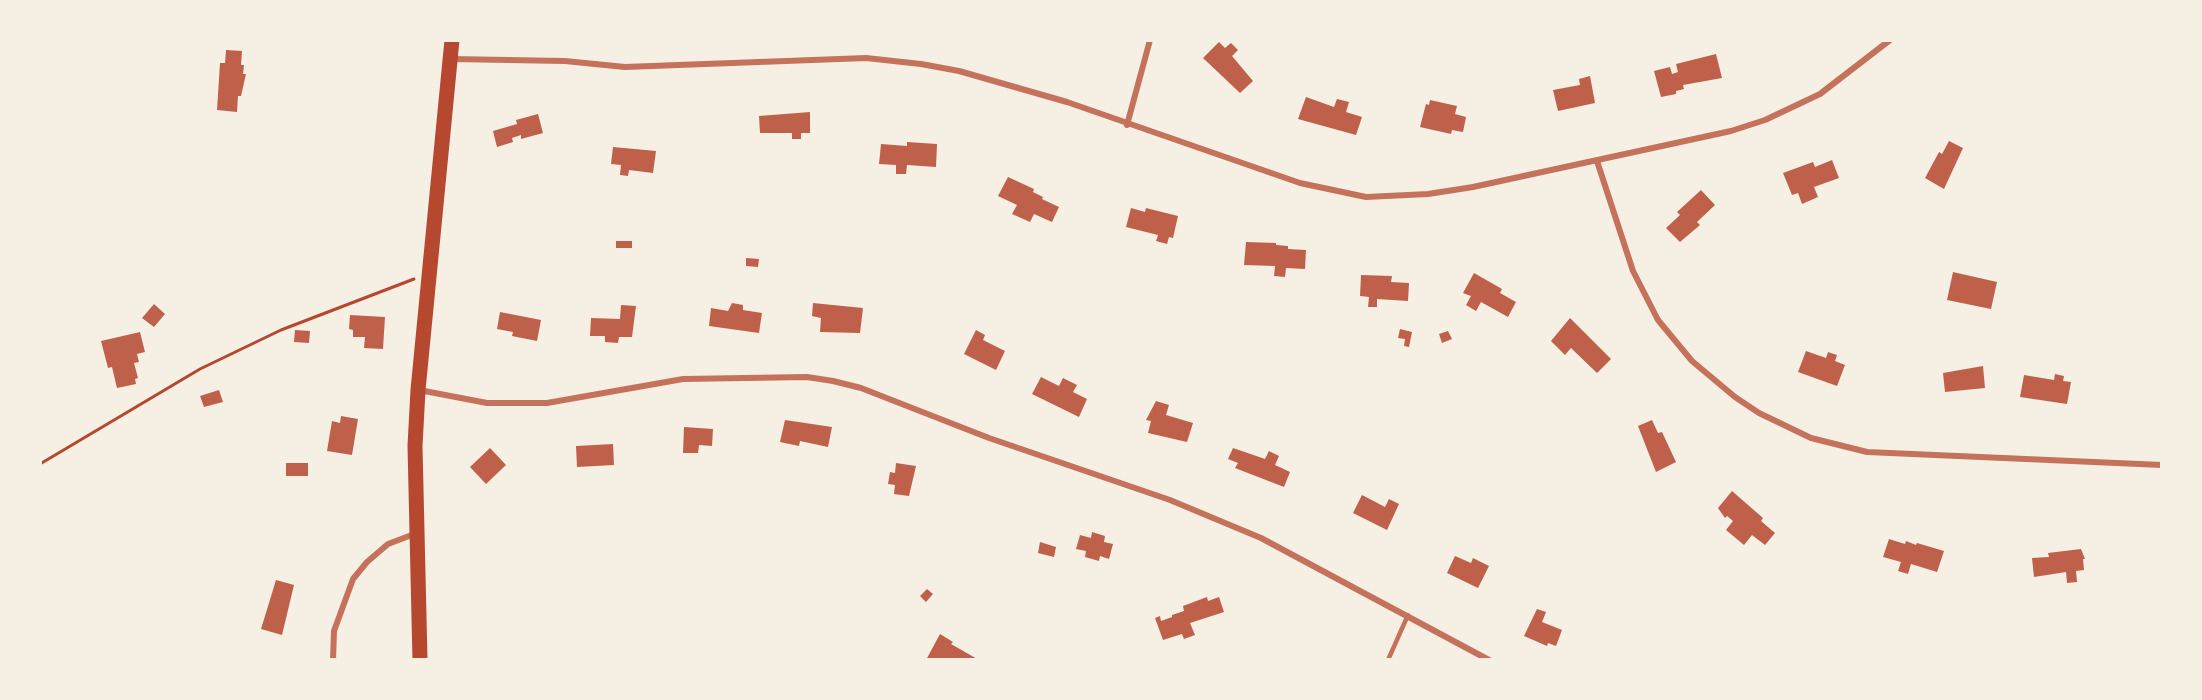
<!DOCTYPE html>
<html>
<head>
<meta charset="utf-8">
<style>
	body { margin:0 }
	#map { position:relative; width:2202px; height:700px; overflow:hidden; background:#f6efe4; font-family:"Noto Sans",sans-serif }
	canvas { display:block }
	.frame { position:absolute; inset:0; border:42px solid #f6efe4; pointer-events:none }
</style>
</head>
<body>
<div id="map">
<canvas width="2202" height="700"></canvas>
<div class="frame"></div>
</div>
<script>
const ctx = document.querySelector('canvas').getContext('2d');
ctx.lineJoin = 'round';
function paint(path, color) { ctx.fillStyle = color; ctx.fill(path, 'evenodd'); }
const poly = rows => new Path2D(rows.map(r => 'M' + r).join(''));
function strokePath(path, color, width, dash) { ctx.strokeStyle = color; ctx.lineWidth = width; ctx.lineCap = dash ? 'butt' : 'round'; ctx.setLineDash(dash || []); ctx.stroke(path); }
const building = poly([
	[1219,42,1225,48,1231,43,1238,50,1232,56,1253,81,1240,93,1203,58],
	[226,50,242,51,241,65,244,65,243,74,246,74,241,96,238,96,237,112,217,110,220,63,225,63],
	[1716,54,1722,78,1683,85,1684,89,1676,91,1676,94,1661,97,1654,71,1670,67,1672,74,1678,72,1676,64],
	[1590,76,1595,103,1558,111,1553,90,1580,85,1579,79],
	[1306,97,1334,107,1337,99,1349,102,1346,112,1362,117,1356,135,1298,119],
	[1430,100,1457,106,1455,114,1466,117,1463,132,1452,130,1451,134,1420,127,1426,104,1429,105],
	[810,112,810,133,801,133,801,139,792,139,792,133,760,133,759,116],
	[538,114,543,133,521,139,521,135,512,138,513,142,497,147,493,131,517,124,516,120],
	[1949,141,1963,148,1944,189,1925,178,1939,152,1942,154],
	[907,142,937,144,936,167,907,165,906,174,896,174,896,165,879,164,881,144,907,146],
	[613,147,656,151,653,173,629,170,628,176,620,175,621,165,611,164],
	[1832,160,1839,178,1814,187,1818,197,1802,204,1798,193,1792,195,1783,173,1813,162,1815,167],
	[1008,177,1034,189,1033,192,1043,197,1042,199,1059,207,1052,222,1034,214,1030,222,1012,214,1017,205,998,196],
	[1701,190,1715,205,1697,222,1700,225,1680,242,1666,228,1680,215,1677,212],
	[1131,208,1145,212,1146,208,1178,216,1173,238,1169,237,1167,244,1156,241,1158,235,1126,227],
	[616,241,632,241,632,248,616,248],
	[1246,242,1276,243,1276,245,1288,246,1288,249,1306,250,1305,269,1286,268,1285,277,1274,276,1275,266,1244,265],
	[746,258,759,259,758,267,746,266],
	[1953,272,1997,282,1991,309,1947,300],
	[1474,273,1502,289,1500,293,1516,302,1508,317,1481,302,1476,311,1466,305,1471,296,1463,293],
	[1361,275,1392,276,1391,282,1409,283,1408,301,1377,299,1377,307,1368,307,1369,297,1360,296],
	[732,303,743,305,743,310,762,313,759,333,709,326,711,308,728,311],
	[813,303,863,308,860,333,820,332,821,318,812,316],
	[154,304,165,314,154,327,142,318],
	[621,305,636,306,632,337,619,337,618,343,605,342,605,336,590,336,591,318,620,319],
	[500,312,541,320,537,341,512,336,513,332,497,329],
	[350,315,385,317,383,349,364,348,365,337,353,337,353,330,349,329],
	[1570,318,1611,359,1597,373,1571,348,1565,355,1551,341],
	[1400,329,1412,332,1409,347,1404,346,1405,339,1398,338],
	[295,330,310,331,309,343,294,342],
	[976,330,985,335,983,340,1005,351,996,370,964,354],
	[1448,331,1452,339,1442,343,1439,334],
	[140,332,145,352,137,354,139,362,134,363,138,378,135,379,136,384,117,388,112,367,108,368,101,341],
	[1806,351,1826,358,1828,352,1837,355,1835,361,1845,365,1837,386,1798,372],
	[1983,366,1985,388,1945,392,1943,373],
	[2055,374,2064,376,2063,381,2071,382,2067,404,2020,397,2024,375,2054,380],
	[1041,377,1059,386,1063,378,1077,385,1073,392,1087,399,1079,417,1032,394],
	[219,390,223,402,204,407,200,396],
	[1156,401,1169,405,1166,415,1193,423,1187,442,1148,433,1151,421,1146,420],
	[341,416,358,419,352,455,327,451,332,421,340,423],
	[785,420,832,427,828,447,800,441,799,446,780,442],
	[1652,420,1658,433,1662,432,1676,462,1656,472,1638,426],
	[684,427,713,429,712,446,699,445,698,453,683,453],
	[613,444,614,465,577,467,576,446],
	[490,448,506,465,486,484,470,467],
	[1233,448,1265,459,1269,451,1279,456,1275,465,1290,472,1284,487,1235,468,1238,463,1228,459],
	[286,463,308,463,308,476,286,476],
	[896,463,916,466,909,496,894,494,895,485,888,484,890,472,895,473],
	[1732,491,1763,518,1761,521,1775,533,1765,545,1752,535,1744,545,1726,530,1733,521,1727,516,1725,518,1718,508],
	[1362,495,1385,507,1389,499,1399,504,1387,530,1353,513],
	[1092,532,1105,536,1104,542,1113,544,1109,559,1100,556,1099,561,1085,557,1086,551,1076,549,1080,535,1091,538],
	[1889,539,1905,544,1906,541,1916,545,1917,543,1944,551,1937,572,1911,564,1908,574,1898,571,1901,562,1883,557],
	[1040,542,1056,547,1054,557,1038,553],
	[2081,549,2085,559,2083,559,2084,570,2076,571,2077,582,2067,583,2066,572,2034,577,2032,558,2049,557,2048,553],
	[1455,556,1471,563,1473,558,1489,566,1478,588,1447,573],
	[276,580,294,585,282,635,261,629],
	[927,589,933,594,926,602,920,596],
	[1207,597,1208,601,1219,597,1224,612,1190,623,1195,635,1184,639,1182,634,1163,640,1155,618,1160,616,1161,621,1172,617,1172,615,1184,611,1183,606],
	[1537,609,1546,612,1542,622,1562,630,1556,646,1548,643,1547,646,1524,636],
	[940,634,953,642,951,644,979,660,926,660]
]);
const path = poly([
	[40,464,200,369,281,330,414,279]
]);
const service = poly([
	[1388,660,1408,615]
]);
const minor = poly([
	[451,59,565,61,625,67,866,58,921,64,959,71,1067,102,1300,183,1366,197,1428,194,1473,187,1731,131,1765,120,1820,94,1890,40],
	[1127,125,1150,40],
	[1597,161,1633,271,1658,320,1692,361,1735,397,1759,413,1811,438,1867,452,2162,465],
	[419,390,487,403,547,403,683,379,807,377,833,381,861,388,989,438,1170,500,1261,538,1489,660],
	[333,660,334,631,353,579,367,562,388,544,417,533]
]);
const primary = poly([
	[420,660,415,446,418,390,452,40]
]);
paint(building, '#bf614a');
strokePath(path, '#b5482f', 3);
strokePath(service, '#c5725c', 4.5);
strokePath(minor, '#c5725c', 6);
strokePath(primary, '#b5482f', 15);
</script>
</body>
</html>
